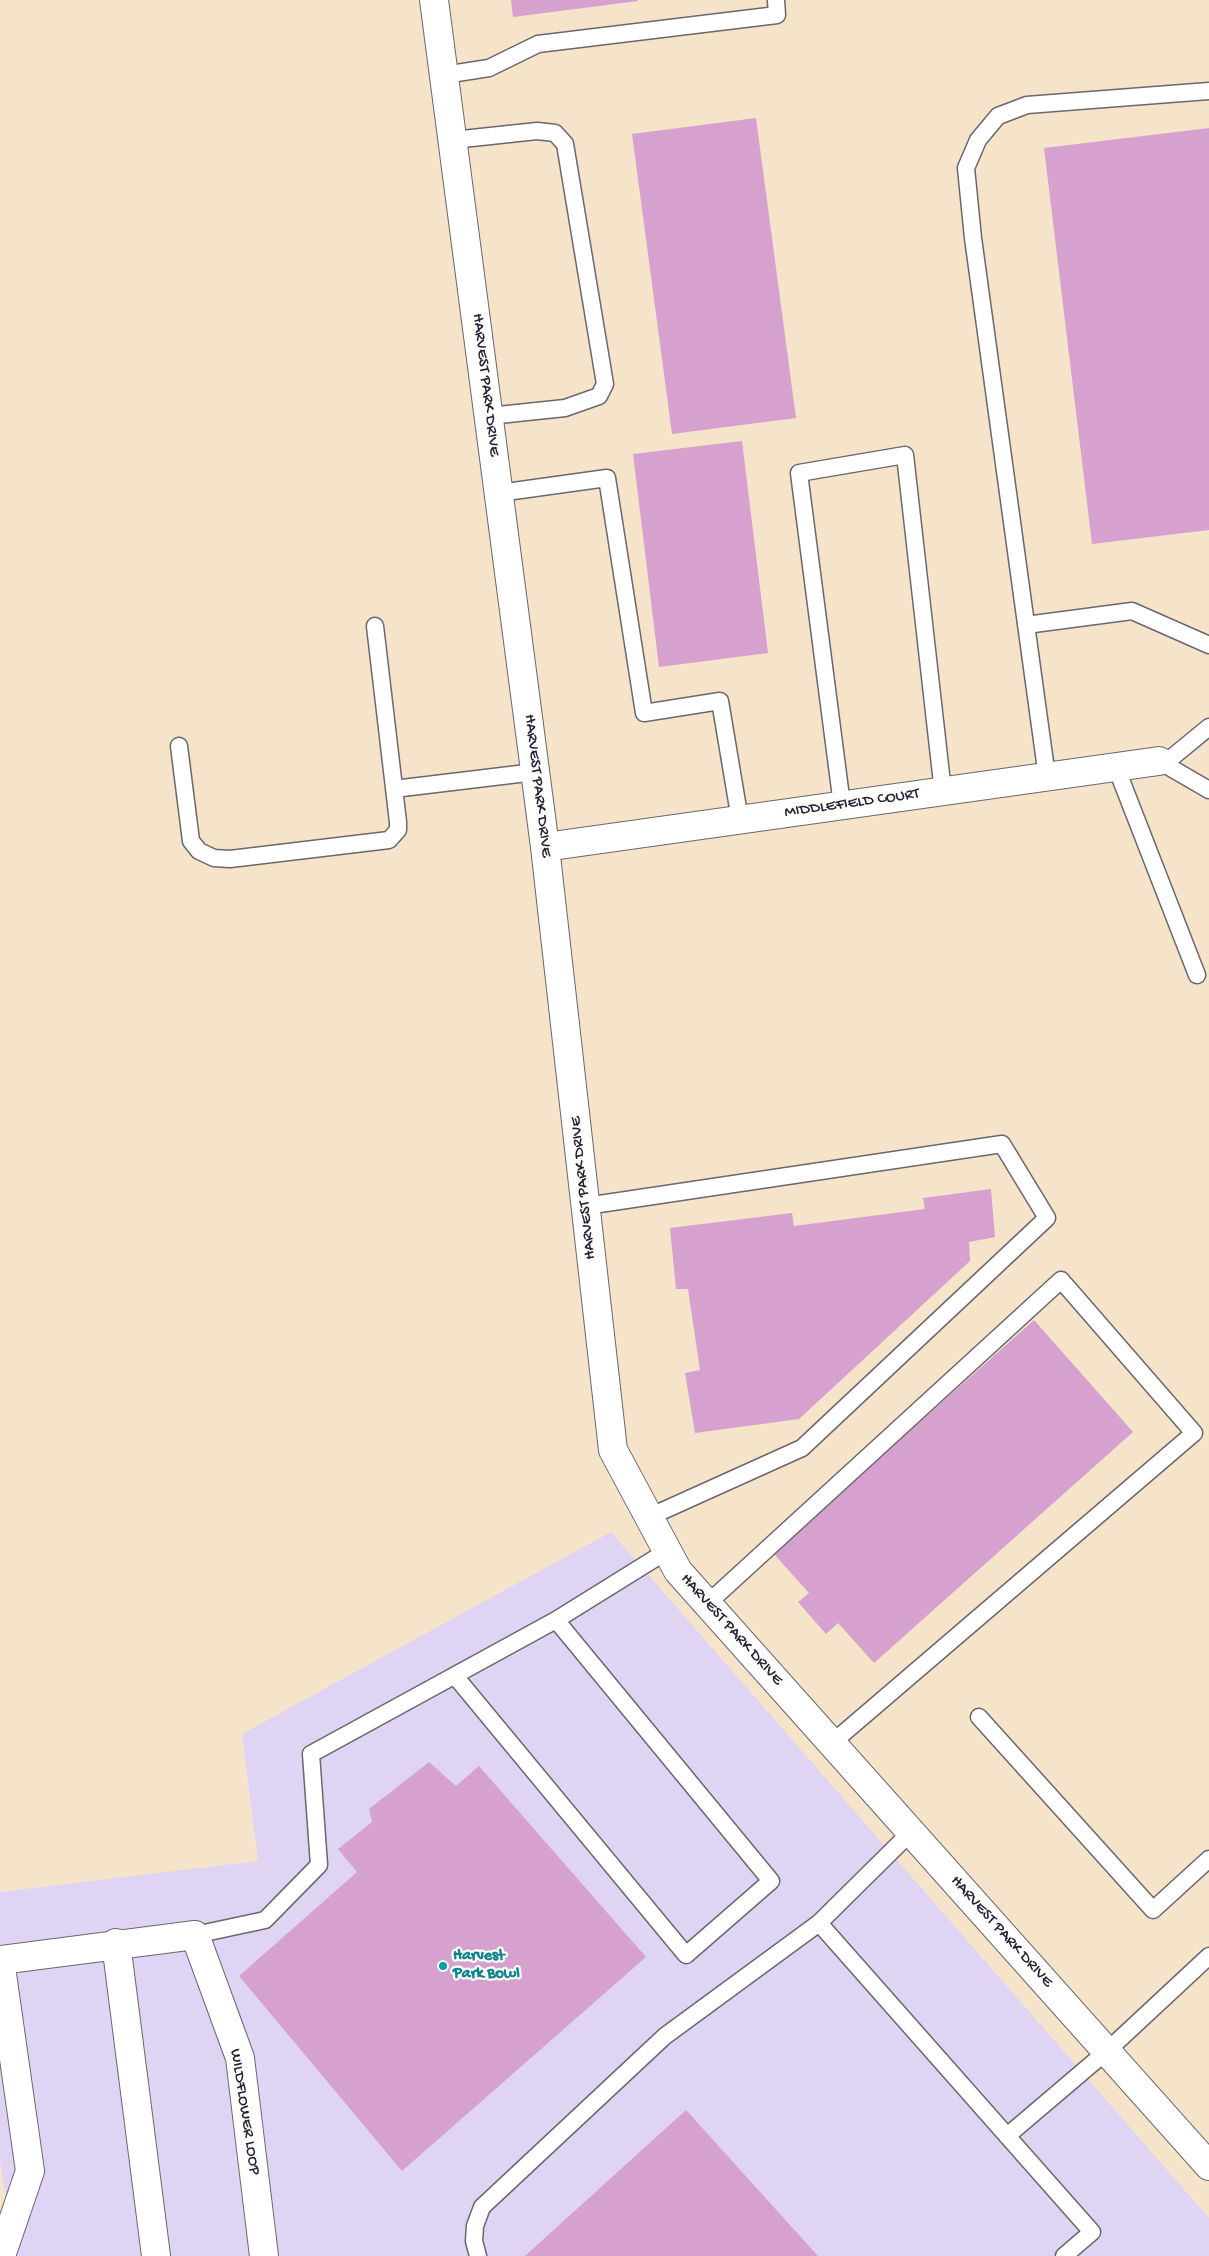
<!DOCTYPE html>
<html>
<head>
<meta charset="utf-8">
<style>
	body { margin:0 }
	canvas { display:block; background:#f5e3ca }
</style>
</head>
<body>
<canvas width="1209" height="2256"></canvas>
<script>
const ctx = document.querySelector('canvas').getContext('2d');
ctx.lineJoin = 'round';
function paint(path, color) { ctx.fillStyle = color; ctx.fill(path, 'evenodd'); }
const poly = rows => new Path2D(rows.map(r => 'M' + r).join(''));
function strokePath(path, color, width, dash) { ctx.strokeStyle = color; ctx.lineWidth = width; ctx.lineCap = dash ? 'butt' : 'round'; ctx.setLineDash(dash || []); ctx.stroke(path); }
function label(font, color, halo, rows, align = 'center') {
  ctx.font = font + ' "Gochi Hand",sans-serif'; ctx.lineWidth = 4.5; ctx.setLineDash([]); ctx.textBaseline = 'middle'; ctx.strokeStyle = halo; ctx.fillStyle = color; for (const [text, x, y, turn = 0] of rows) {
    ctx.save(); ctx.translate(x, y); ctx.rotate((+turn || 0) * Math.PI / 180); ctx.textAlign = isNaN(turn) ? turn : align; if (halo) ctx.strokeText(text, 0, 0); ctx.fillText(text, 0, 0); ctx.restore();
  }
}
const built = poly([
	[611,1532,1209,2218,1209,2256,16,2256,0,2161,0,1892,258,1861,242,1734]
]);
const building = poly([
	[511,0,638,0,638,1,513,17],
	[756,118,796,418,672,434,632,134],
	[1209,128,1209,530,1092,544,1044,148],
	[742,441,768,653,659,667,633,454],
	[991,1189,995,1237,969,1242,970,1261,799,1419,695,1433,685,1373,700,1370,688,1289,676,1289,670,1228,792,1213,794,1226,925,1209,923,1198],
	[1034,1320,1133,1432,874,1663,838,1623,826,1634,798,1602,809,1593,773,1553],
	[429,1762,456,1786,479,1766,646,1957,402,2171,239,1976,357,1872,338,1849,372,1822,369,1809],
	[686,2110,818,2256,525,2256]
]);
const lane = poly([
	[444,75,489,68,538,44,777,15,776,0],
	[453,140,537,131,555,133,565,144,605,384,599,396,565,408,489,416],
	[499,493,607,478,644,713,720,701,740,820],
	[1026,625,1132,611,1209,645],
	[179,746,191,841,199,851,214,858,230,859,389,840,398,830,398,822,375,626],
	[1159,761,1209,790],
	[1164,764,1209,727],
	[1116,767,1197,975],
	[1047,777,973,238,966,168,978,140,998,116,1027,105,1209,91],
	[394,789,535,772],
	[842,805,799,473,905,455,943,792],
	[586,1206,1002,1144,1047,1218,802,1448,649,1517],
	[707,1604,1061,1280,1194,1433,832,1743],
	[455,1676,686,1955,771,1881,556,1620],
	[979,1717,1153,1910,1209,1859],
	[911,1832,819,1923,1092,2232,1064,2256],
	[195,1935,265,1920,319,1865,311,1754,556,1620,667,1551],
	[1007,2136,1107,2051,1209,1956],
	[478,2256,474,2241,475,2226,482,2207,665,2036,819,1923]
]);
const street = poly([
	[434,0,545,847,613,1450,678,1571,1209,2166],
	[545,847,1159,761],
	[116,1943,156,2256],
	[0,1960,195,1935,240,2058,264,2256],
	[0,1960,30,2171,1,2256]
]);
const markers = [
	[443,1966,5,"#0f9aa8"]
];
const streetNames = [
	["HARVEST PARK DRIVE",485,385,83],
	["HARVEST PARK DRIVE",537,786,83],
	["MIDDLEFIELD COURT",852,804,-8],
	["HARVEST PARK DRIVE",584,1188,-96],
	["HARVEST PARK DRIVE",731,1630,48],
	["HARVEST PARK DRIVE",1001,1932,48],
	["WILDFLOWER LOOP",244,2112,81]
];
const cultureNames = [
	["Harvest",453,1957],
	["Park Bowl",453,1975]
];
paint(built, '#e0d4f4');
paint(building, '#d6a1cf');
strokePath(lane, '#6c666d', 19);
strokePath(street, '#6c666d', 30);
strokePath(lane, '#fff', 16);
strokePath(street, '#fff', 28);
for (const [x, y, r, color] of markers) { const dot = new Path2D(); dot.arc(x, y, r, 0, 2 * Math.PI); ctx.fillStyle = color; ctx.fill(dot); strokePath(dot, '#fdfcf7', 2); }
label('16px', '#22223b', '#fdfcf7', streetNames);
label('bold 16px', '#0d838f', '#fdfcf7', cultureNames, 'left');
</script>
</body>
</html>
